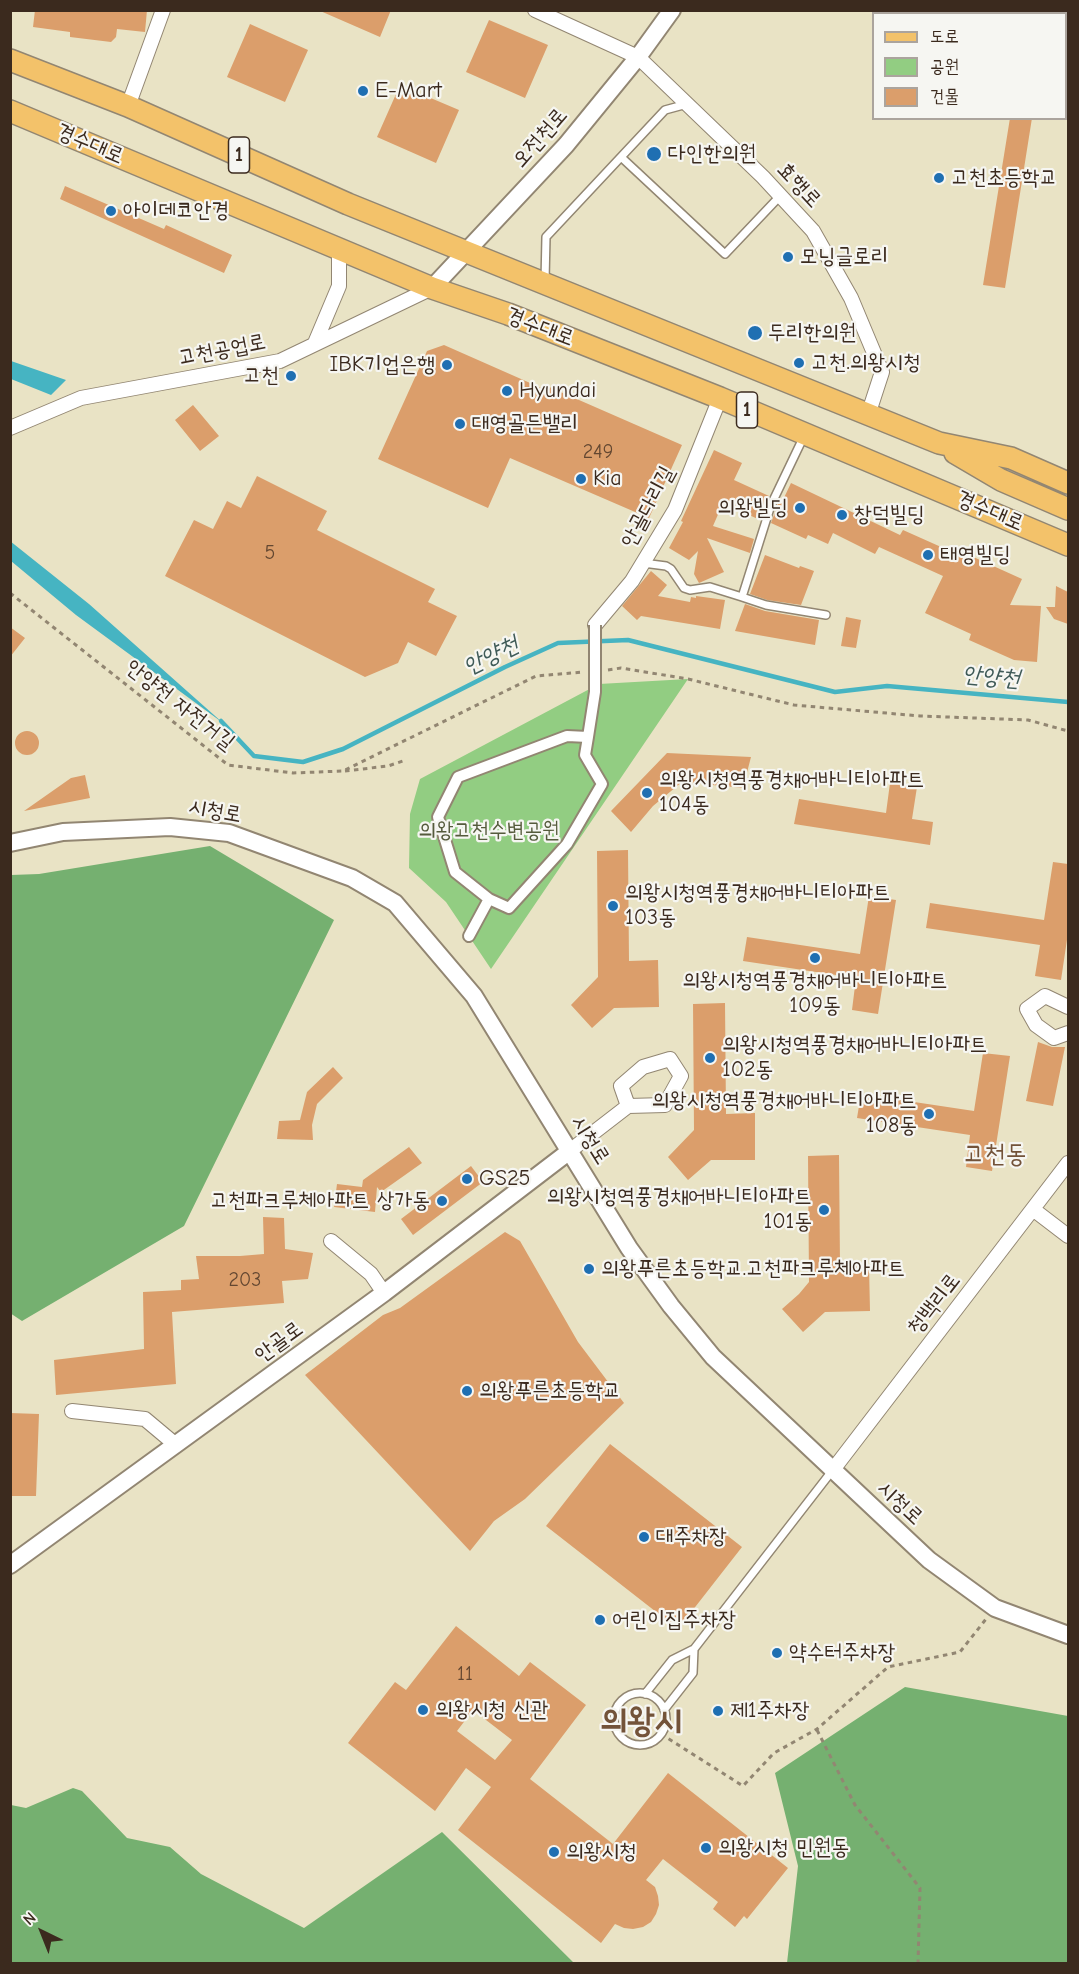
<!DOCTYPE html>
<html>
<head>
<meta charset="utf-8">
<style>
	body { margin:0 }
	#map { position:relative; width:1079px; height:1974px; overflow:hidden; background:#e9e3c5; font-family:"Comic Neue","Poor Story",sans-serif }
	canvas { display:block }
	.frame { position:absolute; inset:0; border:12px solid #3b2a1e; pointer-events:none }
	.legend { position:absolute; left:872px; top:12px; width:195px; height:108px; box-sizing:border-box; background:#f6f6f2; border:2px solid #aba49d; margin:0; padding:8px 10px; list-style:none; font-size:18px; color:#3b2a1e }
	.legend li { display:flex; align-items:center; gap:12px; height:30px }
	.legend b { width:30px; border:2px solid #aba49d }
	.north { position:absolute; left:12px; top:1902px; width:60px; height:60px; -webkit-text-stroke:4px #f6f6f2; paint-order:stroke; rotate:317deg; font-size:16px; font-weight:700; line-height:24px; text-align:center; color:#3b2a1e }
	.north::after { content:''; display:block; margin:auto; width:21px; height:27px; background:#3b2a1e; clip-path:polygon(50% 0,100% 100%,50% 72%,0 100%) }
</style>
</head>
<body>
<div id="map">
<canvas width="1079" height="1974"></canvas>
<div class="frame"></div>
<ul class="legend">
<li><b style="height:8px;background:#f3c26a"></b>도로</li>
<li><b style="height:16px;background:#92cd82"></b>공원</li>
<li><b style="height:16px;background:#db9e6b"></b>건물</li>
</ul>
<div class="north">N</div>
</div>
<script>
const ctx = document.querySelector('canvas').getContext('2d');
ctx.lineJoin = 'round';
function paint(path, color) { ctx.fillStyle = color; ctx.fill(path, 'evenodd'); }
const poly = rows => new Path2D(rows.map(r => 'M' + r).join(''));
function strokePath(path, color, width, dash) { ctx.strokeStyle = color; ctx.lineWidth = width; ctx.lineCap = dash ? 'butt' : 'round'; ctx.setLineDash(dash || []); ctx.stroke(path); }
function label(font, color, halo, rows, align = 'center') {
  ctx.font = font + ' "Comic Neue","Poor Story",sans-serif'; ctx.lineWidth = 4.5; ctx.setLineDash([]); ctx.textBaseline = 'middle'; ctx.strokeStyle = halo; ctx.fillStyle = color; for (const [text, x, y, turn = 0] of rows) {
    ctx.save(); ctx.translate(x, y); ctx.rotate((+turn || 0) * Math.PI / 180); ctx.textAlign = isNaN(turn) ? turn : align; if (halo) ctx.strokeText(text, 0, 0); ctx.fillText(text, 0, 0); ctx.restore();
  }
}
const green = poly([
	[688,679,491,969,446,902,409,868,410,814,420,779,599,684]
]);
const forest = poly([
	[210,846,334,920,184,1226,22,1321,10,1313,11,875,39,874],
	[905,1687,1068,1716,1068,1963,787,1963,798,1866,775,1773],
	[73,1788,82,1791,127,1838,170,1847,201,1874,304,1928,442,1832,574,1963,11,1963,11,1805,26,1808]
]);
const water = poly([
	[10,361,11,361,66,380,51,395,11,379],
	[10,541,89,604,223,723,76,615,11,561]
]);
const stream = poly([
	[221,721,254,756,303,762,343,749,505,667,558,643,628,640,835,692,887,686,1068,702]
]);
const building = poly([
	[35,10,147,10,145,32,117,29,116,37,111,42,70,37,70,32,33,27],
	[318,10,391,10,380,37],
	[489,20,548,45,525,98,466,72],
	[250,24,308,50,285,102,227,77],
	[400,85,459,110,436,163,377,137],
	[1010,118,1032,118,1005,288,983,285],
	[65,186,164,229,166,225,232,255,224,273,60,199],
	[444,345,546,390,547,386,682,445,649,518,510,458,488,508,378,459,427,351],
	[193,405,219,436,200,451,175,420],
	[714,450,742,463,734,480,769,496,760,520,723,503,713,526,754,539,750,553,707,538,724,572,699,583,694,574,698,551,689,560,669,548,683,522,681,521],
	[257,476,327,511,317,530,435,589,428,602,457,616,436,656,408,642,398,663,365,677,165,576,194,520,213,529,227,501,241,508],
	[791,483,900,535,903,530,968,559,969,555,1022,579,1010,605,1041,606,1037,662,1014,660,969,640,971,634,925,613,943,576,879,547,875,554,833,533,828,544,808,535,806,539,771,523,779,501,782,502],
	[765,555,799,568,800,566,814,571,801,605,767,600,750,594],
	[651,571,667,585,658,596,690,602,691,597,696,598,696,596,725,600,720,629,641,616,637,620,622,606],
	[1056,586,1068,592,1068,624,1054,619,1046,607,1055,607],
	[745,604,765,611,819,620,815,645,735,631],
	[846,617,861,620,856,648,841,646],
	[10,627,25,638,10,657],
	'15 743a12 12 0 1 1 24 0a12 12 0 1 1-24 0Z',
	[667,753,751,757,743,788,682,782,653,806,631,832,611,811],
	[85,775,90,798,24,811,71,778],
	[890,783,917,787,912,819,933,822,930,845,794,824,799,799,886,813],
	[628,850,629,961,658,960,659,1007,614,1008,592,1028,571,1005,598,977,597,851],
	[1053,862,1068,864,1068,933,1061,980,1035,976,1040,945,926,928,930,903,1044,920],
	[869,896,896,900,878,1014,852,1010,856,978,743,961,747,937,860,954],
	[725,1003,726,1114,755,1113,755,1160,711,1160,688,1180,668,1157,694,1130,693,1004],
	[1038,1042,1052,1047,1065,1047,1053,1106,1026,1101],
	[983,1053,1010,1056,992,1171,966,1167,970,1135,857,1118,861,1094,974,1111],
	[333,1067,343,1078,317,1104,312,1125,313,1140,277,1139,279,1121,300,1120,307,1092],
	[409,1147,422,1163,381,1192,377,1187,375,1212,334,1207,337,1184,362,1187,363,1180],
	[839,1155,840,1265,869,1265,870,1311,825,1312,803,1332,782,1309,799,1294,809,1282,808,1156],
	[471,1166,483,1182,413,1235,401,1219],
	[263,1217,284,1218,285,1249,313,1253,308,1279,282,1281,284,1303,172,1312,176,1384,56,1395,54,1360,144,1349,143,1292,181,1290,181,1280,199,1279,196,1256,240,1256,264,1254],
	[505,1232,520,1241,578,1342,624,1403,525,1499,494,1521,470,1551,305,1375,383,1315,400,1308],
	[10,1413,39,1414,36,1496,10,1496],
	[610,1444,742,1547,678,1629,546,1526],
	[456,1626,519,1676,530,1662,586,1705,530,1779,613,1844,668,1773,788,1868,747,1919,744,1916,735,1927,713,1909,718,1902,663,1859,646,1880,655,1887,658,1896,659,1905,656,1914,651,1922,643,1927,633,1929,624,1928,615,1924,601,1943,458,1830,491,1787,466,1768,435,1811,348,1743,395,1682,406,1690],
	[473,1710,512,1740,495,1760,457,1731]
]);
const path = poly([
	[10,593,228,765,293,773,343,771,536,676,584,672],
	[608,670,621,668,688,679,794,705,920,716,1028,720,1068,731],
	[345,771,388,766,403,761],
	[817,1730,855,1805,920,1888,918,1964],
	[661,1734,743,1786,774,1753,817,1729,888,1667,960,1652,986,1619]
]);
const service = poly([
	[621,157,725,254,781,195],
	[545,281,546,237,665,110,687,104],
	[804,436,771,505,742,597,766,605,826,615],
	[643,563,666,566,671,569,684,588,690,590,710,587,742,597],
	'614 1719a26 26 0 1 1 52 0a26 26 0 1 1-52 0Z',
	[645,1694,672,1660,694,1649,832,1471],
	[664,1710,693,1673,694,1649]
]);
const pedestrian = poly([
	[588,737,567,736,458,777,438,817,455,872,489,899,509,908,567,844,602,784,585,755,588,737,595,692,595,681],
	[469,936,489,899]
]);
const minor = poly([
	[535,10,638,57,763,177,813,231,851,298,882,372,868,415],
	[128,106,163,10],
	[315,343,339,286,339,247],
	[10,428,81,398,280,361,432,288],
	[595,625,632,581,675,510,720,398],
	[1068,1007,1045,996,1027,1009,1036,1025,1054,1038,1068,1033],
	[571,1150,628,1106,665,1105,681,1076,670,1059,643,1067,621,1086,628,1106],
	[1034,1210,1068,1236],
	[331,1241,371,1274,384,1293],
	[72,1411,145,1419,176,1445],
	[832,1471,1068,1163]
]);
const tertiary = poly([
	[432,288,566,145,638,57,672,10],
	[10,843,63,832,170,827,229,833,352,878,395,903,474,996,629,1248,671,1306,713,1357,929,1560,995,1608,1068,1635],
	[10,1565,384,1293,571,1150]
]);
const primary = poly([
	[10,60,128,106,348,204,939,443,1011,458,1068,483],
	[10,111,432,288,508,314,720,398,1068,545],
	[955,453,1001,480,1068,509]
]);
const pedestrianBridge = poly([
	[595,625,595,681]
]);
const markers = [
	[363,91,6,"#1f6fb2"],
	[654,154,8,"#1f6fb2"],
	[939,178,6,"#1f6fb2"],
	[111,211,6,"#1f6fb2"],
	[788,257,6,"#1f6fb2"],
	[755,333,8,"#1f6fb2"],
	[799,363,6,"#1f6fb2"],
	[447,365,6,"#1f6fb2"],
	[291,376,6,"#1f6fb2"],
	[507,391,6,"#1f6fb2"],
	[460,424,6,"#1f6fb2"],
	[581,479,6,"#1f6fb2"],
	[800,508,6,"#1f6fb2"],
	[842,515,6,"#1f6fb2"],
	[928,555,6,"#1f6fb2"],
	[647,793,6,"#1f6fb2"],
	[613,906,6,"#1f6fb2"],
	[815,958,6,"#1f6fb2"],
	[710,1058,6,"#1f6fb2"],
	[929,1114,6,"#1f6fb2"],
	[467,1179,6,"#1f6fb2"],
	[442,1201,6,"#1f6fb2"],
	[824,1210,6,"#1f6fb2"],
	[589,1269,6,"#1f6fb2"],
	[467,1391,6,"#1f6fb2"],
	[644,1537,6,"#1f6fb2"],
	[600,1620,6,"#1f6fb2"],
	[777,1653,6,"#1f6fb2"],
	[423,1710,6,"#1f6fb2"],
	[718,1711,6,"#1f6fb2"],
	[706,1848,6,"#1f6fb2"],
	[554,1852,6,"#1f6fb2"]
];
const numberNames = [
	["249",598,452],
	["5",270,553],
	["203",245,1280],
	["11",465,1674]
];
const shields = [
	[239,155,21],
	[747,410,21]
];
const shieldNames = [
	["1",239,155],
	["1",747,410]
];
const poiNames = [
	["E-Mart",375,91],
	["다인한의원",668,154],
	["고천초등학교",951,178],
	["아이데코안경",123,211],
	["모닝글로리",800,257],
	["두리한의원",768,333],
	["고천.의왕시청",811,363],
	["IBK기업은행",435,365,"right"],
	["고천",279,376,"right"],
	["Hyundai",519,391],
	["대영골든밸리",472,424],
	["Kia",593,479],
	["의왕빌딩",788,508,"right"],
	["창덕빌딩",854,515],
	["태영빌딩",940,555],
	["의왕시청역풍경채어바니티아파트",659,780],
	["104동",659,805],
	["의왕시청역풍경채어바니티아파트",625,893],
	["103동",625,918],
	["의왕시청역풍경채어바니티아파트",815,981,"center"],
	["109동",815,1006,"center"],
	["의왕시청역풍경채어바니티아파트",722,1045],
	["102동",722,1070],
	["의왕시청역풍경채어바니티아파트",917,1101,"right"],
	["108동",917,1126,"right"],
	["GS25",479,1179],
	["의왕시청역풍경채어바니티아파트",812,1197,"right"],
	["101동",812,1222,"right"],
	["고천파크루체아파트 상가동",430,1201,"right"],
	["의왕푸른초등학교.고천파크루체아파트",601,1269],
	["의왕푸른초등학교",479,1391],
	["대주차장",656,1537],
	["어린이집주차장",612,1620],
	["약수터주차장",789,1653],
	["의왕시청 신관",435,1710],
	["제1주차장",730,1711],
	["의왕시청 민원동",718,1848],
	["의왕시청",566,1852]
];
const streetNames = [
	["오전천로",540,138,-49],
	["경수대로",90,144,23],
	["효행로",799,185,47],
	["경수대로",540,327,21],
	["고천공업로",222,350,-11],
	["안골다리길",648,507,-62],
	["경수대로",990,511,23],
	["안양천 자전거길",180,705,38],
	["시청로",215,811,10],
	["시청로",590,1140,58],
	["청백리로",934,1304,-52],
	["안골로",279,1342,-36],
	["시청로",900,1503,43]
];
const parkNames = [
	["의왕고천수변공원",489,831]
];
const waterNames = [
	["안양천",491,656,-26],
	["안양천",991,677,5]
];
const quarterNames = [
	["고천동",995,1155]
];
const townNames = [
	["의왕시",641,1721]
];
paint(green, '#92cd82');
paint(forest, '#75b070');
paint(water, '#46b4c2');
strokePath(stream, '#46b4c2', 4.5);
paint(building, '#db9e6b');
strokePath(service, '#928672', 10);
strokePath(pedestrian, '#928672', 14);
strokePath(minor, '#928672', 16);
strokePath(tertiary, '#928672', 20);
strokePath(primary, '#928672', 24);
strokePath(path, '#928672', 3, [4.5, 4.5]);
strokePath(service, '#fff', 7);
strokePath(pedestrian, '#fff', 10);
strokePath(minor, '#fff', 14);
strokePath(tertiary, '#fff', 16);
strokePath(primary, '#f3c26a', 21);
strokePath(pedestrianBridge, '#928672', 14, []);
strokePath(pedestrianBridge, '#fff', 10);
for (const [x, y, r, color] of markers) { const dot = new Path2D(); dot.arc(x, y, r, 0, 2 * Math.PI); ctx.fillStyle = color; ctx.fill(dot); strokePath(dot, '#f6f6f2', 2); }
label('20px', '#634731', null, numberNames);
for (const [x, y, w] of shields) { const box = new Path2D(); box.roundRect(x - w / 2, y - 18, w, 36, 4.5); ctx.fillStyle = '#f6f6f2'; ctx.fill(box); strokePath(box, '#3b2a1e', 1.5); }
label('bold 21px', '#3b2a1e', null, shieldNames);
label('22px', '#3b2a1e', '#f6f6f2', poiNames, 'left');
label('22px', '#3b2a1e', '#f6f6f2', streetNames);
label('22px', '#555b3c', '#f6f6f2', parkNames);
label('italic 24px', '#3f5a57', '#f6f6f2', waterNames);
label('26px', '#735339', '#f6f6f2', quarterNames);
label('bold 34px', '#735339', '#f6f6f2', townNames);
</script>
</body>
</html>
